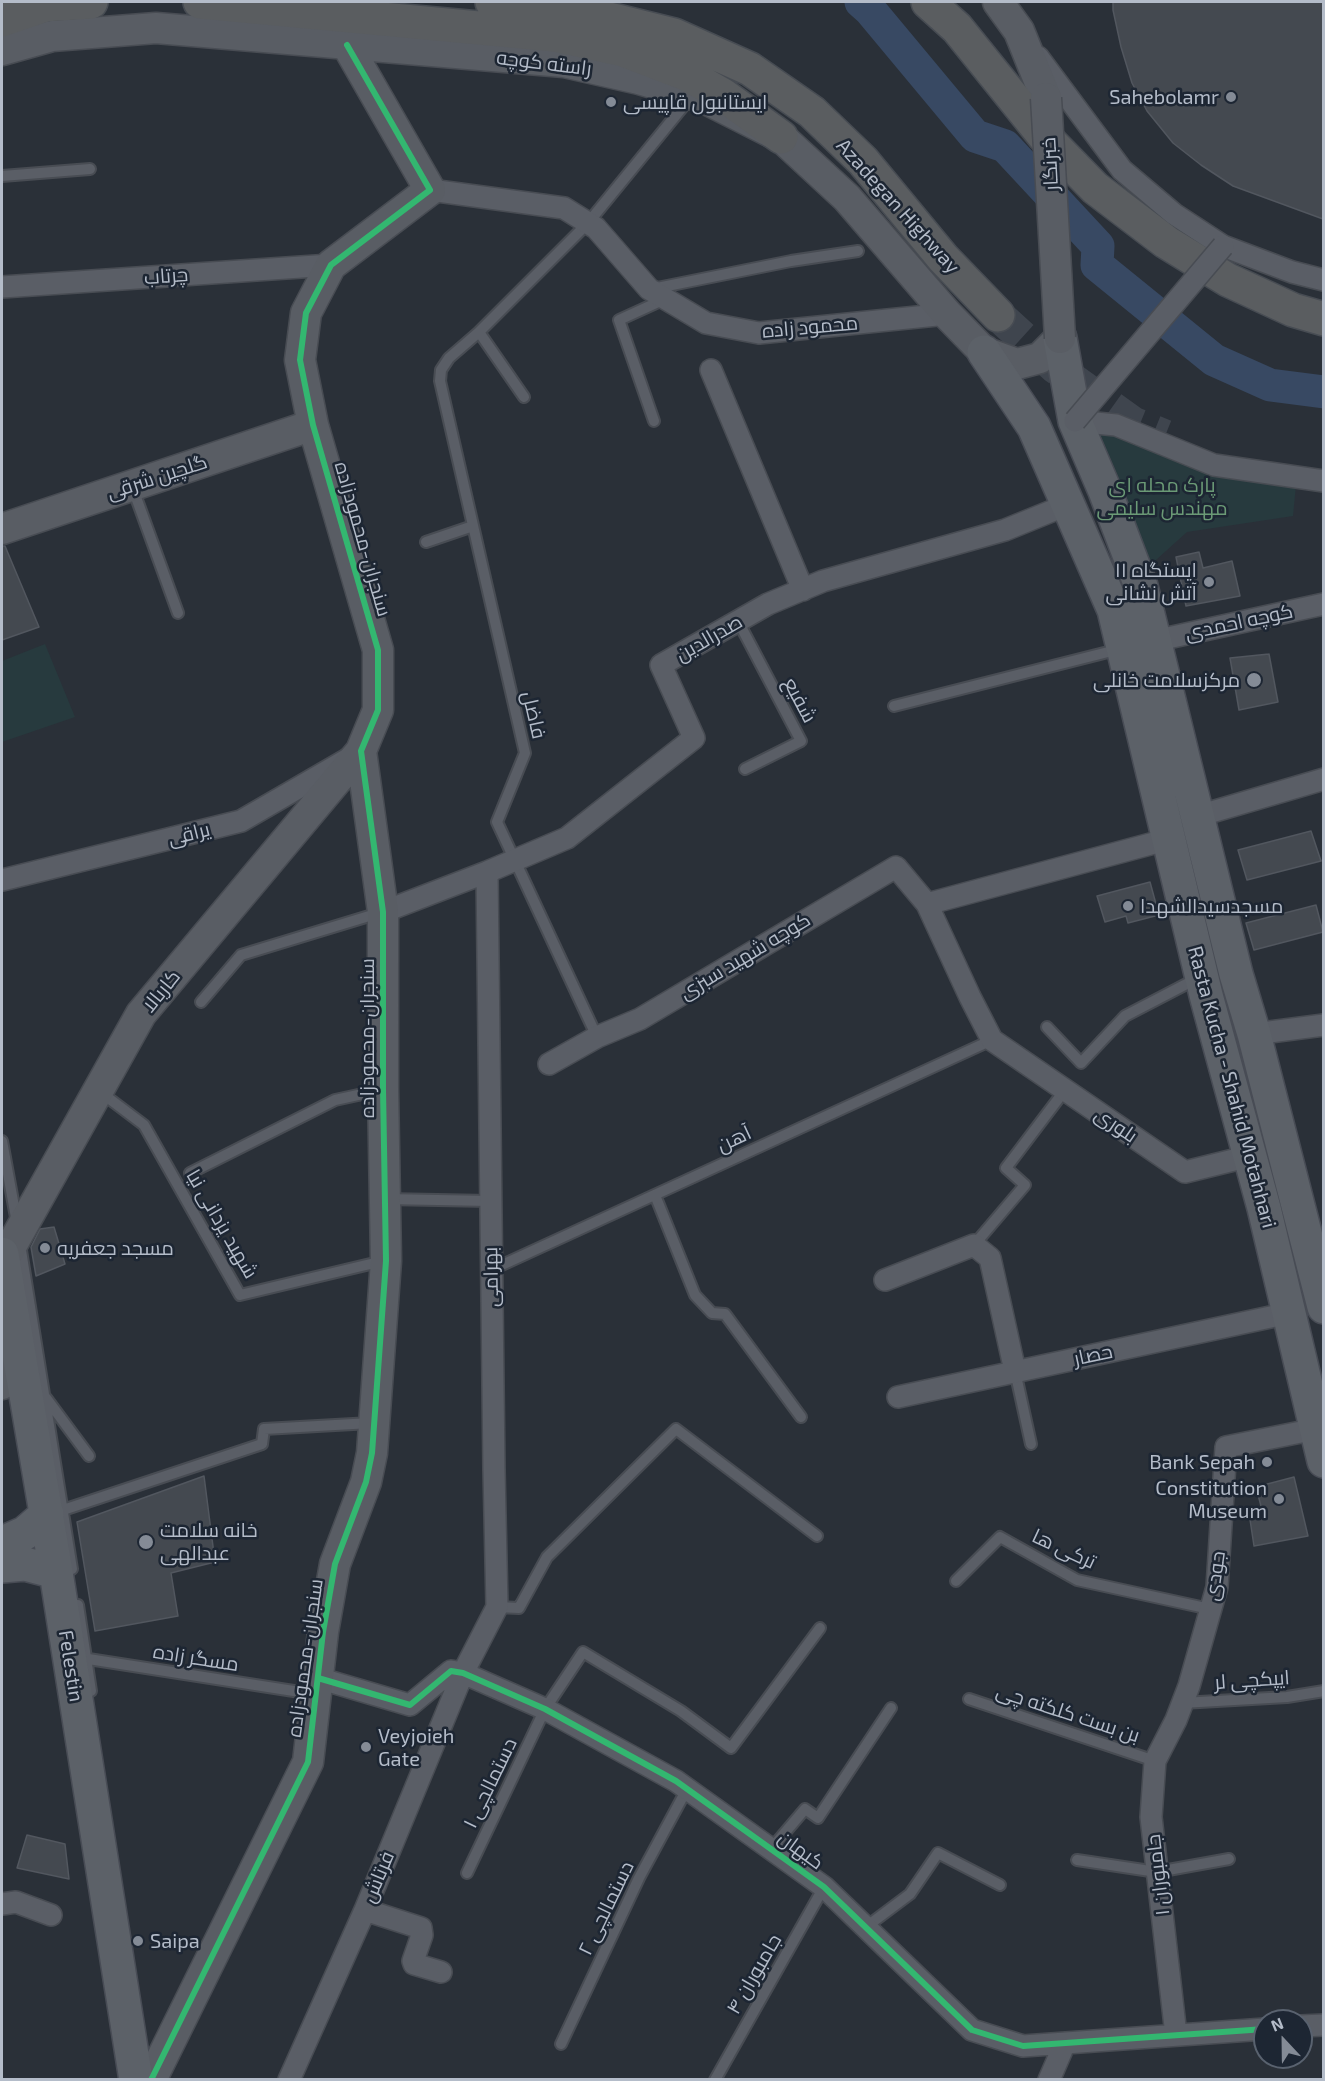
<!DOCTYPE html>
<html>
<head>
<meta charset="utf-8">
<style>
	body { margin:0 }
	#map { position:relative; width:1325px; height:2081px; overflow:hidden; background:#2a3038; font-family:"Exo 2",sans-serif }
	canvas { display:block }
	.frame { position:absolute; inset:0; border:3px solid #b4bcc9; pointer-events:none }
	.north { position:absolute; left:1253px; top:2009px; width:60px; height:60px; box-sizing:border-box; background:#1d2633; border:2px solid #59626f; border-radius:50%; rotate:338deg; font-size:16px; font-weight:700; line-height:24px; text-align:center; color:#b4bcc9 }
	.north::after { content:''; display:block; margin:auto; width:21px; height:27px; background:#848b96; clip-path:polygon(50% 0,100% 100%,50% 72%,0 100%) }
</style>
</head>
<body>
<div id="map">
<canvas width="1325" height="2081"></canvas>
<div class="frame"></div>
<div class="north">N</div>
</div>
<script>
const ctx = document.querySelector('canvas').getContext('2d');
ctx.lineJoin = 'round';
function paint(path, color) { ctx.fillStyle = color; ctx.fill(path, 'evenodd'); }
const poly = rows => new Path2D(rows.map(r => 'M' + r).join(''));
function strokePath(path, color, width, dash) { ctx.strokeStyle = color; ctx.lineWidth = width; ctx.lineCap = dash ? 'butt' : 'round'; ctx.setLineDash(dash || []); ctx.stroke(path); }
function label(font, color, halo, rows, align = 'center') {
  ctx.font = font + ' "Exo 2",Cairo,sans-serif'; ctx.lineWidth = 5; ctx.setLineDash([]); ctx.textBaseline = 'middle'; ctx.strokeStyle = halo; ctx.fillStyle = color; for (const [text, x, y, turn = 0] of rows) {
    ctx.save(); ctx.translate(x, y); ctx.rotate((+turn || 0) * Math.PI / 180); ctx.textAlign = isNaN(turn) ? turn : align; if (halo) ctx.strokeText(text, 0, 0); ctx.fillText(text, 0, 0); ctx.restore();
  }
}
const green = poly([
	[1098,431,1296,485,1293,516,1187,532,1146,569,1088,432],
	[45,644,75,717,2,742,2,661]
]);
const river = poly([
	[861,2,870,10,975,136,1005,146,1098,246,1097,265,1214,360,1270,385,1324,392]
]);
const building = poly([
	[1113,2,1323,2,1323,219,1233,186,1201,165,1173,143,1147,111,1132,83,1121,47,1113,10,1113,2],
	[2,546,5,546,39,627,2,640,2,546],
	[1199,552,1203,568,1232,561,1240,596,1186,606,1176,557,1199,552],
	[1269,654,1278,702,1239,710,1230,658,1269,654],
	[1311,831,1321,861,1247,880,1238,850,1311,831],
	[1150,882,1159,915,1128,923,1126,916,1105,922,1097,896,1150,882],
	[1316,905,1323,932,1254,950,1246,923,1316,905],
	[54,1227,65,1264,36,1276,31,1247,40,1229,54,1227],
	[204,1476,215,1562,171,1573,178,1616,95,1631,77,1522,204,1476],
	[1294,1477,1308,1536,1254,1546,1249,1513,1262,1510,1256,1487,1294,1477],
	[27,1835,65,1844,69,1879,17,1868,27,1835]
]);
const highwayTunnel = poly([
	[998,315,1055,367,1133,423,1165,436]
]);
const lane = poly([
	[2,176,90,169],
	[652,289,791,261,858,251],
	[479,332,524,397],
	[654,421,619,320,665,299],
	[133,489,178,613],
	[426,542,473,526],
	[738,621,801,741,745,769],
	[894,706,1120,649],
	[201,1002,241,955,379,913],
	[1047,1027,1081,1063,1125,1016,1198,978],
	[597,1037,497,822,525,753,440,381,441,370,449,358,479,332,588,223,690,98],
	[99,1091,144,1125,240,1295,383,1261],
	[2,1141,17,1223],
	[190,1173,335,1100,381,1090],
	[655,1195,695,1295,712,1313,725,1314,801,1417],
	[385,1199,490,1201],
	[20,1244,72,1569],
	[974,1245,1025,1185,1006,1168,1065,1090],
	[491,1270,992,1040],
	[1015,1371,1031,1444],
	[46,1398,89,1456],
	[63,1510,262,1444,264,1429,371,1423],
	[956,1581,1000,1537,1077,1580,1210,1609],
	[78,1605,91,1691],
	[497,1607,519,1608,547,1557,676,1429,817,1536],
	[82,1658,313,1694],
	[969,1699,1155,1761],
	[1182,1703,1287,1697,1324,1691],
	[771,1849,805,1809,818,1818,891,1708],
	[1077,1860,1157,1872,1229,1859],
	[467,1873,545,1709,583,1652,681,1711,731,1748,820,1628],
	[866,1927,910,1894,938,1853,1000,1885],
	[561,2044,639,1878,687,1789],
	[715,2080,824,1887]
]);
const street = poly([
	[1038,57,1122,170,1174,214,1223,246,1292,272,1324,280],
	[430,190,564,208,596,228,649,289,706,323,759,333,947,314],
	[2,287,331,265],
	[711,370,803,590],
	[1075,421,1116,425,1214,465,1324,481],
	[1154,641,1324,604],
	[1198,816,1324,779],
	[2,880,241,821,348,759],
	[927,904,1169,839],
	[383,912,487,872,567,838,694,738,661,665,768,604,823,581,1005,530,1069,504],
	[1254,1034,1324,1025],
	[549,1064,597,1037,640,1019,896,867,927,904,970,997,992,1040,1185,1172,1250,1156],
	[885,1280,974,1245,990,1258,1015,1371],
	[898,1397,1289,1313],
	[318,1678,410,1705,451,1671,463,1673,545,1709,676,1781,824,1887,972,2030,1023,2046,1265,2029],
	[2,1904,16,1902,51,1915],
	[365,1910,421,1928,422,1935,413,1961,414,1964,441,1972],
	[1301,2026,1324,2025],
	[1176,2035,1151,1817,1155,1761,1176,1720,1189,1686,1217,1587,1226,1447,1316,1429],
	[289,2080,365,1910,463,1673,497,1607,494,1470,487,872],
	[1049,2080,1065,2043]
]);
const secondary = poly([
	[998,2,1019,31,1046,98],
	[2,50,52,36,156,28,564,62,639,79,704,98,781,137,847,198,947,314,984,352,1017,364,1040,358,1060,338],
	[2,529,313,425],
	[3,1261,141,1014,361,751],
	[2,1384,21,1360],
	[151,2080,308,1762,323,1632,335,1564,366,1482,372,1453,386,1261,383,1089,383,912,361,751,378,710,378,650,313,425,300,360,306,313,331,265,430,190,347,45]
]);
const primary = poly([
	[1060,338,1075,421,1105,491,1141,586,1236,974,1254,1034,1324,1307],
	[984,352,1034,427,1114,610,1206,995,1264,1208,1324,1461],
	[2,1254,56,1572,136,2080],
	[2,1543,25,1533,47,1514],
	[2,1566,25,1564,56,1572]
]);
const highway = poly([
	[200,2,554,35,623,50,686,74,723,95,781,137],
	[492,2,597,16,674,35,750,69,812,112,863,161,943,258,998,315],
	[928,2,957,28,1044,136,1095,188,1166,242,1228,280,1293,310,1324,319],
	[43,5,91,2],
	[2,20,55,2]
]);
const streetBridge = poly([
	[1075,421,1223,246]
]);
const secondaryBridge = poly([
	[1046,98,1060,338]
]);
const cycleway = poly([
	[318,1678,410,1705,451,1671,463,1673,545,1709,676,1781,824,1887,972,2030,1023,2046,1265,2029],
	[151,2080,308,1762,323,1632,335,1564,366,1482,372,1453,386,1261,383,1089,383,912,361,751,378,710,378,650,313,425,300,360,306,313,331,265,430,190,347,45]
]);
const markers = [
	[1231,97,6,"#848b96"],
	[611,102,6,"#848b96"],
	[1209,582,6,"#848b96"],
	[1254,680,8,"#848b96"],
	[1128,906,6,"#848b96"],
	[45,1248,6,"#848b96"],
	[1267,1462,6,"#848b96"],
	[1279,1499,6,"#848b96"],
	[146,1542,8,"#848b96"],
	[366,1747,6,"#848b96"],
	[138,1941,6,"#848b96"]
];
const streetNames = [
	["راسته کوچه",544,63,7],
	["خبرنگار",1050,164,-93],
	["Azadegan Highway",898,206,48],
	["چرتاب",166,276,-4],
	["محمود زاده",810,327,-5],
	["گلچین شرقی",157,477,-18],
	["سنجران-محمودزاده",363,539,74],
	["کوچه احمدی",1239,622,-12],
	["صدرالدین",709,638,-30],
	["شفیع",800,700,62],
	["فاضل",534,715,77],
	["یراقی",189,834,-14],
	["کوچه شهید سبزی",745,956,-31],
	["کاربالا",161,991,-51],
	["سنجران-محمودزاده",367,1038,-90],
	["Rasta Kucha - Shahid Motahhari",1232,1087,75],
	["بلوری",1116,1125,34],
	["آهن",734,1139,-25],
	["شهید یزدانی نیا",222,1224,60],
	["بهرامی",491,1277,-91],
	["حصار",1093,1355,-12],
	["ترکی ها",1064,1549,25],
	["جودی",1215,1576,-82],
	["مسگر زاده",196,1658,9],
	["سنجران-محمودزاده",305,1658,-82],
	["Felestin",71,1666,81],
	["ایپکچی لر",1252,1680,-4],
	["بن بست کلکته چی",1068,1713,18],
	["دستمالچی ۱",490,1783,-64],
	["کیهان",801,1850,36],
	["جامبوران ۱",1158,1875,-97],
	["فرتاش",378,1877,-67],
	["دستمالچی ۲",606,1908,-64],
	["جامبوران ۴",754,1974,-60]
];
const poiNames = [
	["Sahebolamr",1219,97,"right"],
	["ایستانبول قاپیسی",623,102],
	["ایستگاه ۱۱",1197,570,"right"],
	["آتش نشانی",1197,593,"right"],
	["مرکزسلامت خانلی",1240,680,"right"],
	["مسجدسیدالشهدا",1140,906],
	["مسجد جعفریه",57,1248],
	["Bank Sepah",1255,1462,"right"],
	["Constitution",1267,1488,"right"],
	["Museum",1267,1511,"right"],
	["خانه سلامت",160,1530],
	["عبدالهی",160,1553],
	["Veyjoieh",378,1736],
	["Gate",378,1759],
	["Saipa",150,1941]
];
const parkNames = [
	["پارک محله ای",1162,485],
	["مهندس سلیمی",1162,508]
];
paint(green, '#273a3e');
strokePath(river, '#384963', 33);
paint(building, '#444950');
strokePath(building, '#52575f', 1.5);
strokePath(highwayTunnel, '#3f454e', 33, [33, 16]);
strokePath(lane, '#484c53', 14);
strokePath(street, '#484c53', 24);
strokePath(secondary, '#484c53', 33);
strokePath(primary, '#484c55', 36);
strokePath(highway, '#474c53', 36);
strokePath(lane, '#5a5e66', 10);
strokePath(street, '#5a5e66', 21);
strokePath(secondary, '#595d64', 30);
strokePath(primary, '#5c6168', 33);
strokePath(highway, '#5a5d60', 33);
strokePath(streetBridge, '#484c53', 24, []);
strokePath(secondaryBridge, '#484c53', 33, []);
strokePath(streetBridge, '#5a5e66', 21);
strokePath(secondaryBridge, '#595d64', 30);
strokePath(cycleway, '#33b770', 6);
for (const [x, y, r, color] of markers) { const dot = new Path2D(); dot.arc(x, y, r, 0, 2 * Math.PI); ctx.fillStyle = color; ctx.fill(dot); strokePath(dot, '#1d2633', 2); }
label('20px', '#b4bcc9', '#1d2633', streetNames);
label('20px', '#b4bcc9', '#1d2633', poiNames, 'left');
label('20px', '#6b9a76', '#1d2633', parkNames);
</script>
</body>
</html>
